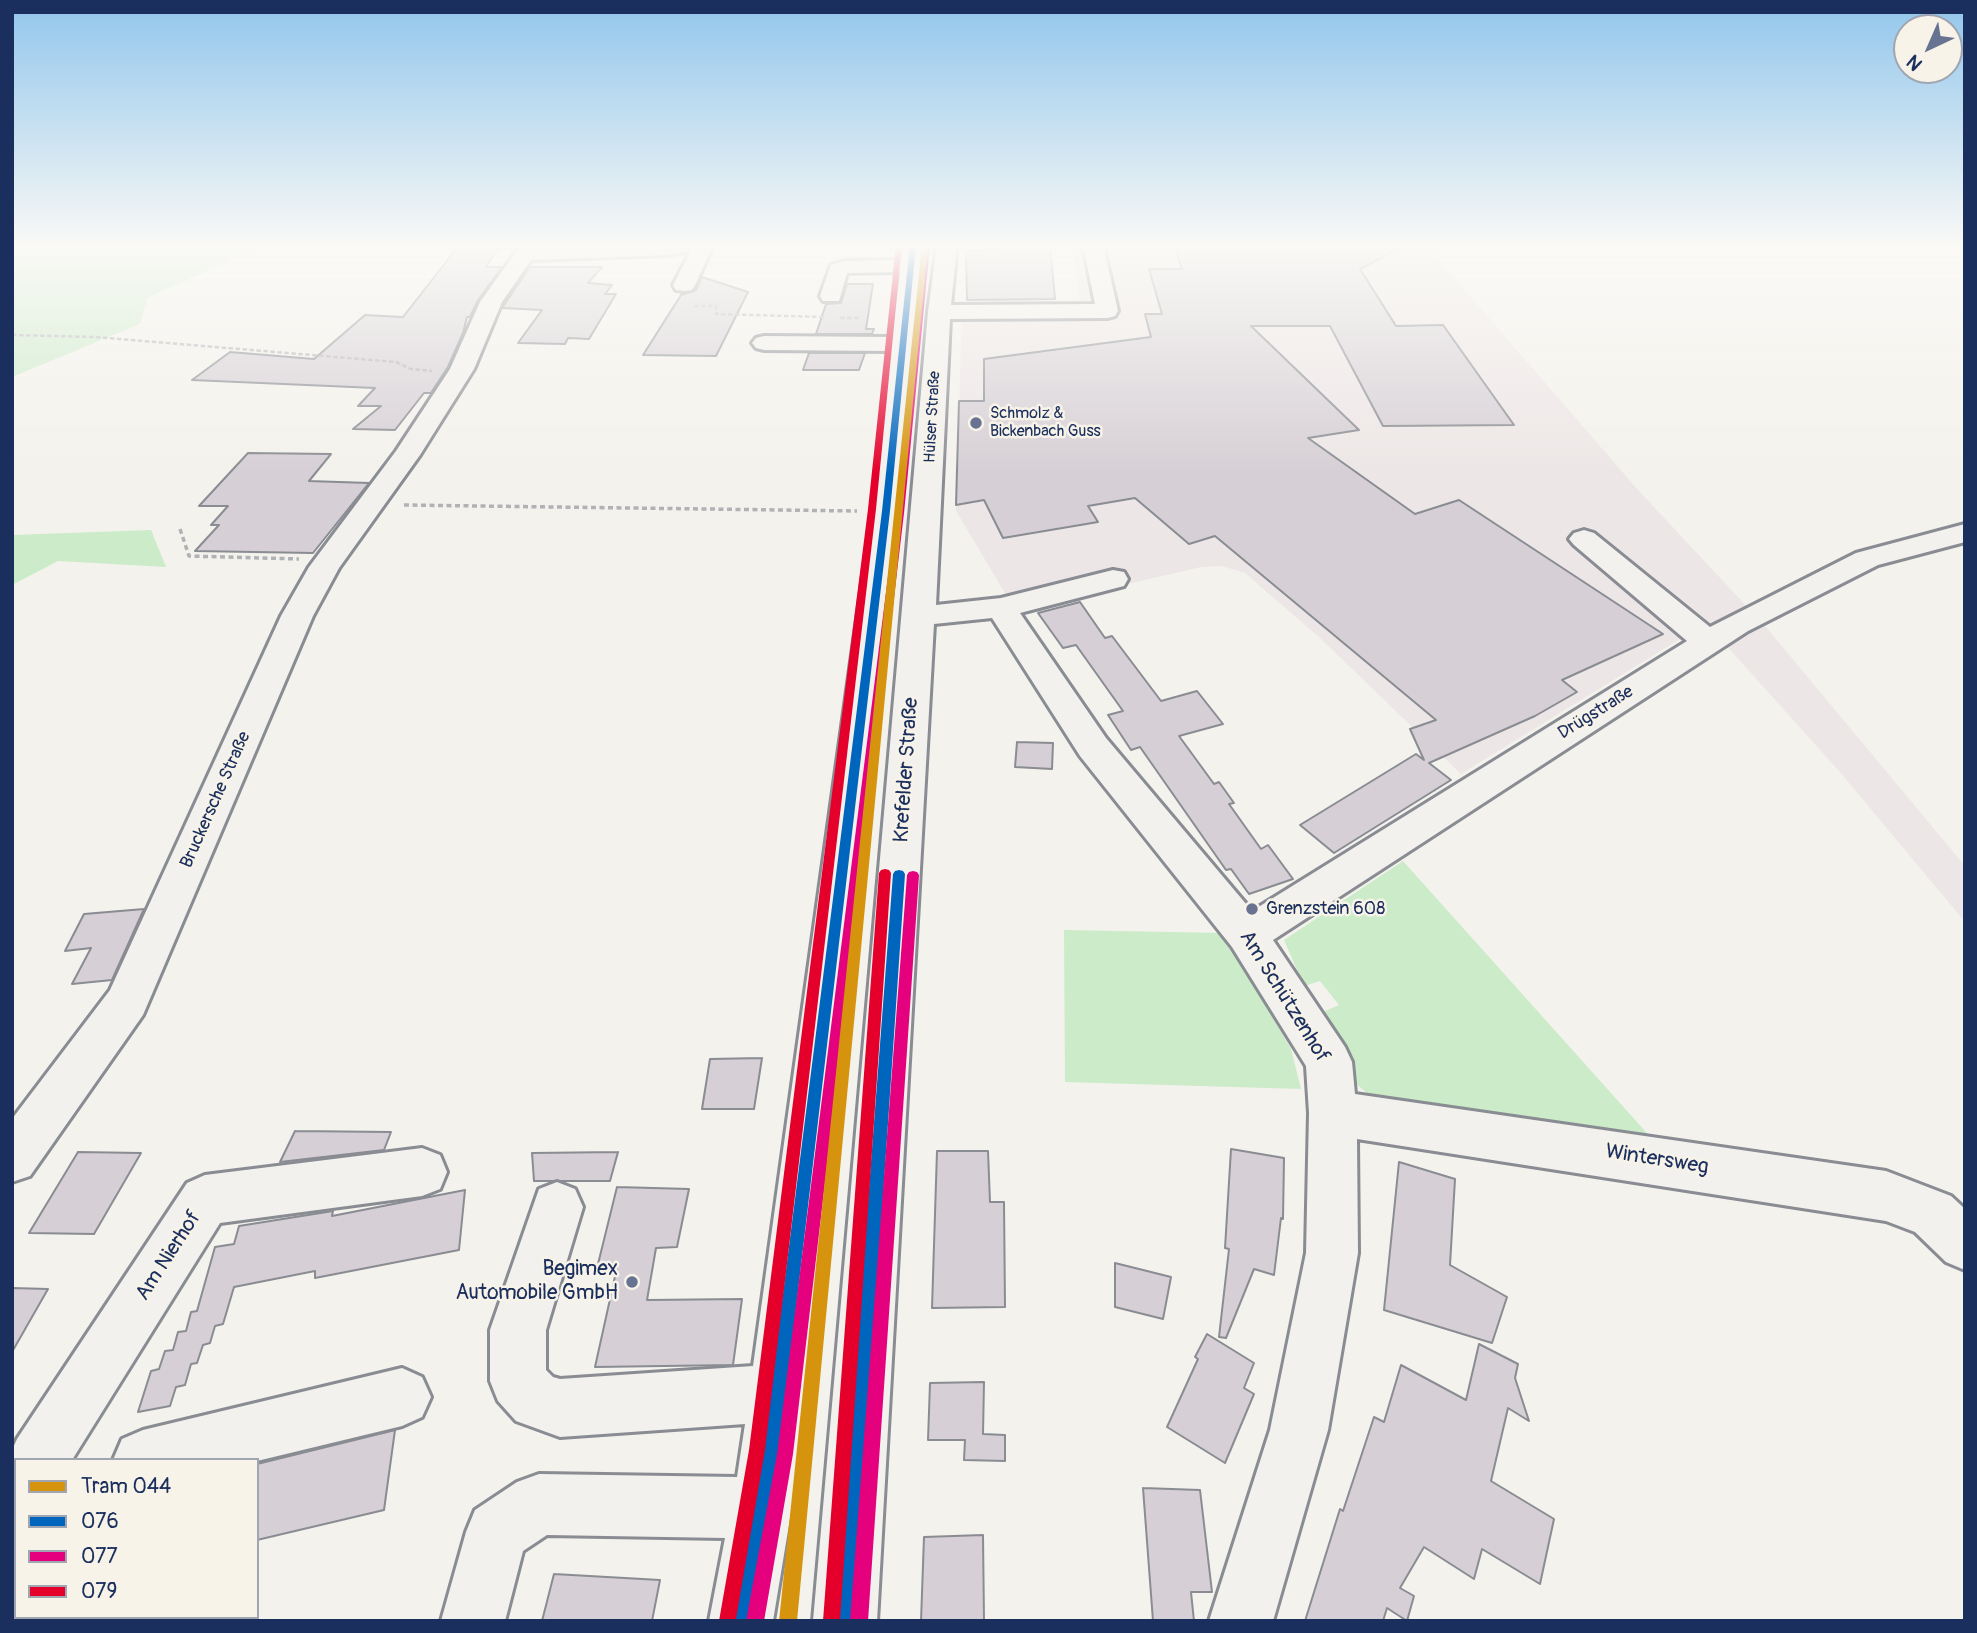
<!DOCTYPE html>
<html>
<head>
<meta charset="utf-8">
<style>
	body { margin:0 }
	#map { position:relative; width:1977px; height:1633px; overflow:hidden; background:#f4f2ec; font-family:Pangolin,sans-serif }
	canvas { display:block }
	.frame { position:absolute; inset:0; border:14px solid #1b2f5e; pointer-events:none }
	.legend { position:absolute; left:14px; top:1458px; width:245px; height:161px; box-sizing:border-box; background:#f7f3e8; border:2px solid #9fa5b1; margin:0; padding:9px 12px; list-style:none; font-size:21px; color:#1b2f5e }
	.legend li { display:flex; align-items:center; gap:14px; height:35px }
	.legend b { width:35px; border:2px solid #9fa5b1 }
	.north { position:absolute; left:1893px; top:14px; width:70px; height:70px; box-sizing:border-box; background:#f7f3e8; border:2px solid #9fa5b1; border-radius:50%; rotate:224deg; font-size:19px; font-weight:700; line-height:28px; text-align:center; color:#1b2f5e }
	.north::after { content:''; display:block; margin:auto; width:24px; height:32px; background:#677390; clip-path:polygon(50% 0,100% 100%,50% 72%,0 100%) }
</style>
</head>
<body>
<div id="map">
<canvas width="1977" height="1633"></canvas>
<div class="frame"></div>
<ul class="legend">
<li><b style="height:9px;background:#d6940e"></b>Tram 044</li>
<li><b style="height:9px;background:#0065bd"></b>076</li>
<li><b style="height:9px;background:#e5007d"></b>077</li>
<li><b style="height:9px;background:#e4002b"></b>079</li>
</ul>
<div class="north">N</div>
</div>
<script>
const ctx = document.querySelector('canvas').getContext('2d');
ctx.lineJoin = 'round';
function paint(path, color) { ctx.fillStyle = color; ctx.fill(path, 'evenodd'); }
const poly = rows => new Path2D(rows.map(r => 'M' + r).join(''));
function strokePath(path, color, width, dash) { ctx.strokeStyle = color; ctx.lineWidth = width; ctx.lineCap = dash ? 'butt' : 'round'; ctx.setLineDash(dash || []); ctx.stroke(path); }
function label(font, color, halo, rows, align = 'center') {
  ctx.font = font + ' Pangolin,sans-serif'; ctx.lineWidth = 5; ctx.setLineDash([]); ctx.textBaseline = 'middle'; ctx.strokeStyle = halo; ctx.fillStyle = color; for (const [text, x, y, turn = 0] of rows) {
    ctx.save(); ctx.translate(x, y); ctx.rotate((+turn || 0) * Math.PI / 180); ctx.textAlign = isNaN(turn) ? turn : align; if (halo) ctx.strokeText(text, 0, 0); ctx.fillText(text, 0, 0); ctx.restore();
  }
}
const built = poly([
	[1072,245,1426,245,1638,490,1766,627,1965,866,1965,922,1839,771,1706,623,1461,774,1320,638,1245,573,1222,566,1201,567,1015,610,956,511,962,306,1080,306]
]);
const green = poly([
	[12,245,265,245,147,298,140,324,12,377],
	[151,530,166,567,58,561,12,585,12,535],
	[1403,861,1654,1141,1375,1100,1346,1075,1323,1012,1339,1005,1320,981,1304,986,1284,940],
	[1064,930,1224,933,1291,1049,1301,1089,1065,1082]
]);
const building = poly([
	[997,245,1050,245,1055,299,967,300,966,251,997,250,997,245],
	[1174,245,1405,245,1360,269,1396,326,1443,325,1514,425,1383,426,1330,326,1251,326,1359,430,1308,438,1415,514,1459,500,1663,634,1562,680,1577,692,1535,716,1429,763,1451,780,1334,853,1300,825,1416,754,1424,760,1410,729,1436,720,1215,536,1189,544,1135,498,1088,506,1098,522,1003,538,984,500,956,505,959,401,984,401,984,359,1151,337,1145,314,1162,314,1149,269,1182,269,1174,245],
	[457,248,499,248,486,267,502,267,478,300,470,317,467,317,463,333,448,367,431,393,424,393,395,430,353,429,381,406,358,406,375,388,192,380,230,352,314,359,365,315,403,317,457,248],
	[530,267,602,267,588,283,612,285,605,294,616,294,589,339,568,338,565,344,518,343,542,310,502,308,530,267],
	[702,277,748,292,716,356,643,355,681,295,696,290,702,277],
	[847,284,873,284,866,329,874,329,872,334,816,334,826,304,841,303,847,284],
	[809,353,865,353,859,370,803,370,809,353],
	[248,453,331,454,309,481,369,483,313,553,195,551,219,525,211,525,228,506,199,506,248,453],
	[1080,602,1105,638,1112,636,1161,701,1197,691,1223,724,1179,736,1214,784,1219,782,1234,803,1229,804,1261,849,1268,845,1293,879,1249,894,1231,869,1226,870,1140,747,1131,750,1108,715,1123,711,1076,645,1063,648,1038,613,1080,602],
	[1017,742,1053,743,1052,769,1015,767,1017,742],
	[144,909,112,980,72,984,91,948,65,951,84,914,144,909],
	[762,1058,754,1109,702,1109,710,1059,762,1058],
	[295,1131,391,1132,384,1150,280,1162,295,1131],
	[1231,1149,1284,1158,1283,1219,1281,1218,1274,1275,1254,1269,1226,1338,1219,1337,1229,1249,1225,1248,1231,1149],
	[937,1151,988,1151,990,1202,1004,1202,1005,1307,932,1308,937,1151],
	[78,1152,141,1153,94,1234,29,1233,78,1152],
	[618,1152,610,1181,534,1181,532,1153,618,1152],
	[1399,1162,1455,1179,1450,1265,1507,1297,1492,1343,1384,1310,1399,1162],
	[617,1187,689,1189,677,1247,656,1248,647,1300,742,1299,733,1365,595,1367,618,1263,598,1264,617,1187],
	[465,1190,459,1250,315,1278,315,1271,234,1287,223,1324,215,1326,210,1343,203,1345,197,1363,191,1364,185,1385,176,1387,170,1406,138,1412,151,1371,159,1369,165,1351,173,1350,178,1332,186,1331,191,1312,197,1311,215,1247,234,1244,239,1226,333,1211,332,1216,465,1190],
	[1115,1263,1171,1277,1163,1319,1115,1307,1115,1263],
	[12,1288,48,1289,12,1352,12,1288],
	[1207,1334,1254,1363,1244,1388,1254,1394,1225,1463,1167,1427,1198,1359,1195,1357,1207,1334],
	[1479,1344,1518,1364,1515,1378,1529,1421,1508,1408,1491,1481,1554,1519,1540,1584,1482,1549,1474,1579,1424,1547,1400,1588,1414,1596,1407,1621,1387,1608,1383,1621,1305,1621,1340,1509,1343,1511,1374,1417,1384,1422,1401,1365,1466,1400,1479,1344],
	[984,1382,983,1434,1005,1435,1005,1461,964,1460,965,1440,928,1440,930,1383,984,1382],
	[395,1430,384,1510,257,1540,257,1464,395,1430],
	[1143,1488,1200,1490,1212,1592,1191,1592,1194,1621,1153,1621,1143,1488],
	[983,1535,984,1621,921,1621,924,1537,983,1535],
	[554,1574,660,1580,652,1621,542,1621,554,1574]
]);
const pathFar1 = poly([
	[694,306,716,306,716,314,824,317],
	[840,318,859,318],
	[12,335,95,337,396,362,411,369,432,371]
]);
const path = poly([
	[404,505,857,511],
	[180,529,189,556,299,559]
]);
const minor = poly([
	[521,245,541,245,539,247,710,245,712,248,695,285,692,290,684,291,676,290,673,285,691,251,669,255,531,260,502,302,474,369,420,455,339,568,313,616,143,1015,30,1176,12,1182,12,1119,110,990,281,616,309,567,396,451,450,369,480,302,521,245],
	[903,245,923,245,900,511,801,1452,773,1621,709,1621,725,1538,547,1535,523,1551,505,1621,441,1621,466,1532,475,1510,517,1482,539,1474,737,1477,745,1424,560,1437,516,1421,498,1401,490,1381,490,1330,539,1189,557,1182,575,1189,583,1207,546,1330,546,1370,553,1377,560,1379,753,1366,872,511,891,351,764,350,756,348,752,343,756,338,764,336,892,337,900,272,847,273,839,301,823,301,820,296,831,265,844,261,901,260,903,245],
	[937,245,957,245,951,305,1095,304,1083,245,1103,245,1118,311,1115,316,1107,318,950,319,936,605,1001,598,1113,570,1124,572,1128,579,1124,586,1020,613,1106,738,1252,911,1687,641,1574,545,1569,539,1574,533,1584,530,1594,533,1710,627,1856,553,1965,524,1965,542,1878,565,1748,631,1273,940,1345,1047,1352,1062,1355,1094,1886,1171,1951,1196,1965,1209,1965,1270,1946,1262,1915,1232,1886,1221,1357,1139,1358,1253,1328,1430,1273,1621,1209,1621,1270,1430,1306,1253,1309,1113,1306,1066,1232,947,1080,756,992,618,934,624,877,1621,813,1621,928,312,937,245],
	[422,1148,440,1155,447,1172,440,1189,422,1196,220,1223,72,1460,16,1460,16,1527,12,1528,12,1450,17,1439,187,1183,205,1175,422,1148],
	[402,1368,422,1377,431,1397,422,1417,402,1426,257,1461,113,1460,122,1439,143,1430,402,1368]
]);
const bus1 = poly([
	[910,245,916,245,890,511,779,1452,750,1621,732,1621,763,1452,882,511,910,245],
	[899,870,903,871,905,874,854,1621,836,1621,893,874,895,871,899,870]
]);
const bus2 = poly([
	[925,245,930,246,904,513,793,1454,764,1621,746,1621,777,1454,896,513,925,245],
	[913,871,917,872,919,875,868,1621,850,1621,907,875,909,872,913,871]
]);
const bus3 = poly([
	[896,245,902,245,876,509,765,1450,736,1619,735,1621,719,1621,749,1450,868,509,896,245],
	[885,869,889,870,891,873,840,1620,823,1621,879,873,881,870,885,869]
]);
const tram1 = poly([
	[922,245,928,245,797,1621,779,1621,922,245]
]);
const markers = [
	[976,423,7,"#677390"],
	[1252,909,7,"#677390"],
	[632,1282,7,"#677390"]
];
const farPoinames = [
	["Schmolz &",990,414],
	["Bickenbach Guss",990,432]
];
const farStreetnames = [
	["Hülser Straße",933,417,-87]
];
const streetNames = [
	["Drügstraße",1596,713,-32],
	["Bruckersche Straße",216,800,-66]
];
const poiNames = [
	["Grenzstein 608",1266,909]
];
const nearStreetnames = [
	["Krefelder Straße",907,770,-86],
	["Am Schützenhof",1284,997,58],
	["Wintersweg",1657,1160,9],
	["Am Nierhof",169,1256,-57]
];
const nearPoinames = [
	["Begimex",618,1270],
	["Automobile GmbH",618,1294]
];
paint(built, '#ede6e6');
paint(green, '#cbebc9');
paint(building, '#d6cfd5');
strokePath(building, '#898c92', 2);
strokePath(minor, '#898c92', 6);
strokePath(pathFar1, '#b1b2b5', 2.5, [4.5, 2.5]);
strokePath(path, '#b1b2b5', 3.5, [5, 3.5]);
paint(minor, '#f2f1ed');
paint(bus1, '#0065bd');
paint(bus2, '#e5007d');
paint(bus3, '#e4002b');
paint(tram1, '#d6940e');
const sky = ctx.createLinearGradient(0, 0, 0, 474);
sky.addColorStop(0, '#91c6ec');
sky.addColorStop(0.52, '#faf9f6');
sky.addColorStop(1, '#faf9f600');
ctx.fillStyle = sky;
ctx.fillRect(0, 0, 1977, 474);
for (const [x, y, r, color] of markers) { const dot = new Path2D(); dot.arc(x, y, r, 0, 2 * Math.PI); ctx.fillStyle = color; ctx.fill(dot); strokePath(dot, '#f7f3e8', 2.5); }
label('16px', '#1b2f5e', '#f7f3e8', farPoinames, 'left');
label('16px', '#1b2f5e', '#f7f3e8', farStreetnames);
label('18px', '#1b2f5e', '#f7f3e8', streetNames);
label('18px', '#1b2f5e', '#f7f3e8', poiNames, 'left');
label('21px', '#1b2f5e', '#f7f3e8', nearStreetnames);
label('21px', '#1b2f5e', '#f7f3e8', nearPoinames, 'right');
</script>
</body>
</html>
